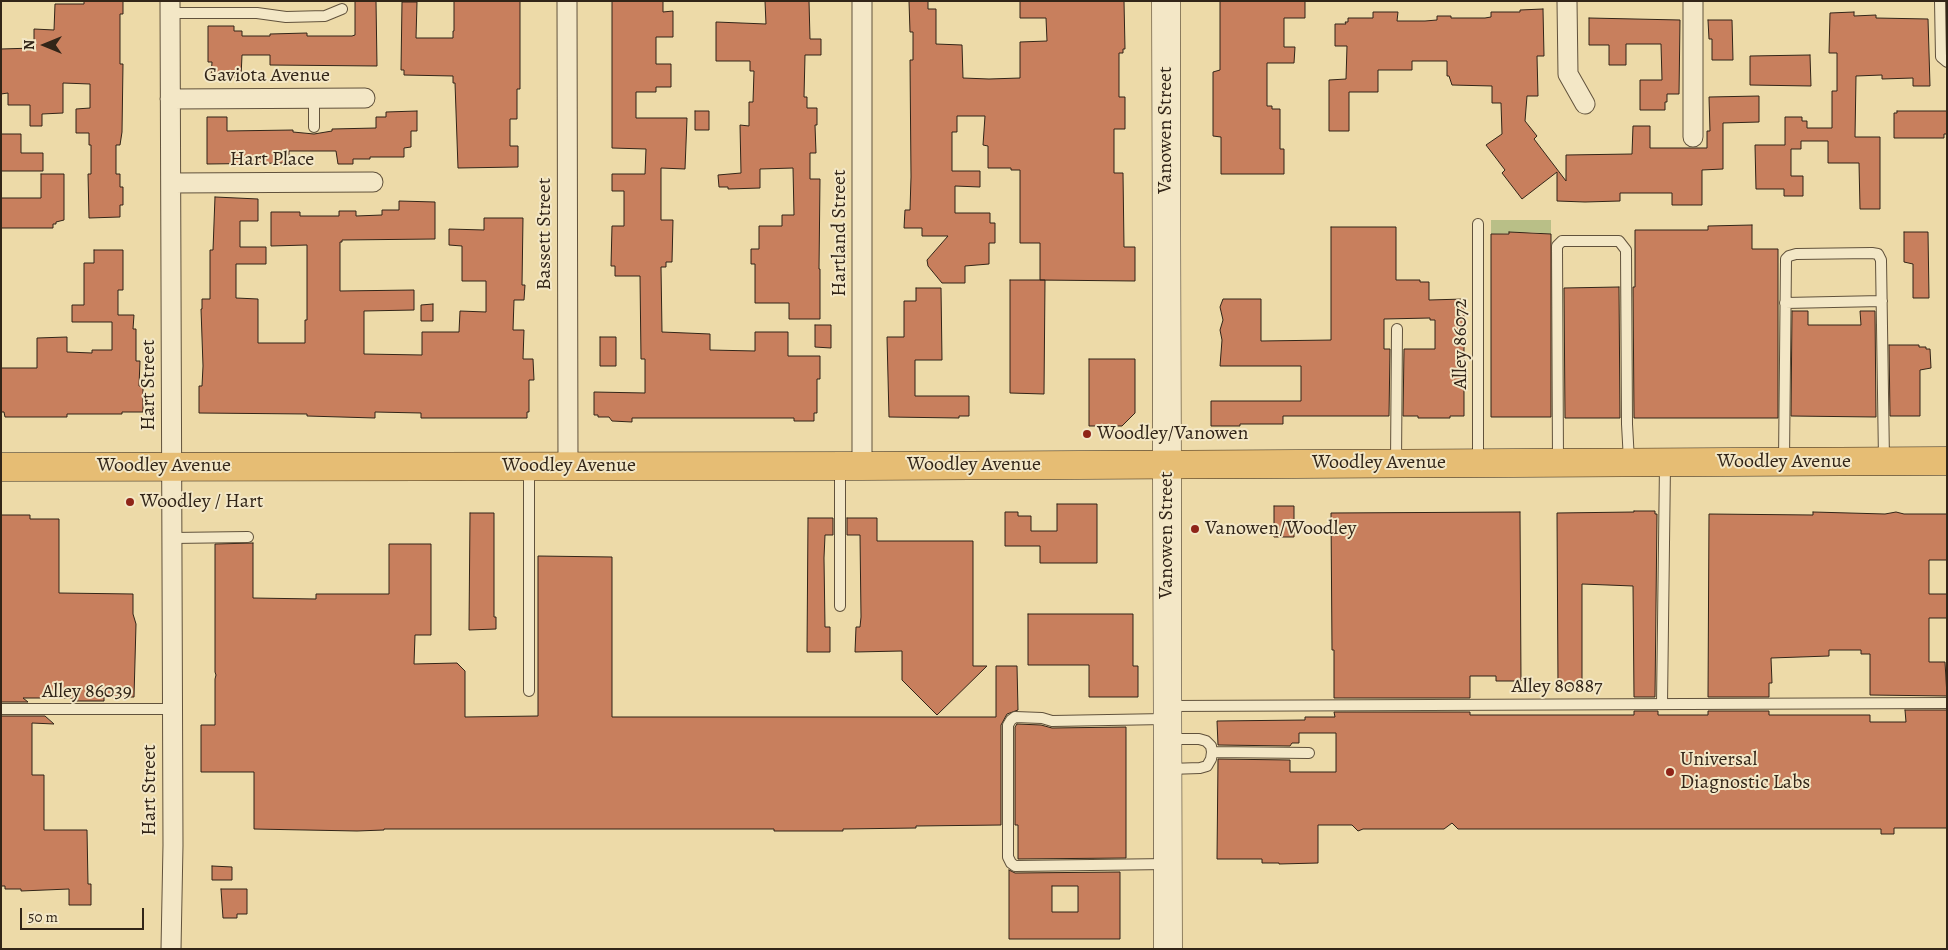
<!DOCTYPE html>
<html>
<head>
<meta charset="utf-8">
<style>
	body { margin:0 }
	#map { position:relative; width:1948px; height:950px; overflow:hidden; background:#eddaa8; font-family:Alegreya,serif }
	canvas { display:block }
	.frame { position:absolute; inset:0; border:2px solid #322518; pointer-events:none }
	.north { position:absolute; left:20px; top:20px; width:50px; height:50px; -webkit-text-stroke:4px #f3e7c6; paint-order:stroke; rotate:270deg; font-size:14px; font-weight:700; line-height:20px; text-align:center; color:#322518 }
	.north::after { content:''; display:block; margin:auto; width:18px; height:22px; background:#322518; clip-path:polygon(50% 0,100% 100%,50% 72%,0 100%) }
	.scale { position:absolute; left:20px; top:908px; width:124px; height:22px; box-sizing:border-box; border:2px solid #322518; border-top:0; padding-left:6px; font-size:15px; line-height:18px; white-space:nowrap; color:#322518; -webkit-text-stroke:4px #f3e7c6; paint-order:stroke }
</style>
</head>
<body>
<div id="map">
<canvas width="1948" height="950"></canvas>
<div class="frame"></div>
<div class="north">N</div>
<div class="scale">50 m</div>
</div>
<script>
const ctx = document.querySelector('canvas').getContext('2d');
ctx.lineJoin = 'round';
function paint(path, color) { ctx.fillStyle = color; ctx.fill(path, 'evenodd'); }
const poly = rows => new Path2D(rows.map(r => 'M' + r).join(''));
function strokePath(path, color, width, dash) { ctx.strokeStyle = color; ctx.lineWidth = width; ctx.lineCap = dash ? 'butt' : 'round'; ctx.setLineDash(dash || []); ctx.stroke(path); }
function label(font, color, halo, rows, align = 'center') {
  ctx.font = font + ' Alegreya,serif'; ctx.lineWidth = 4; ctx.setLineDash([]); ctx.textBaseline = 'middle'; ctx.strokeStyle = halo; ctx.fillStyle = color; for (const [text, x, y, turn = 0] of rows) {
    ctx.save(); ctx.translate(x, y); ctx.rotate((+turn || 0) * Math.PI / 180); ctx.textAlign = isNaN(turn) ? turn : align; if (halo) ctx.strokeText(text, 0, 0); ctx.fillText(text, 0, 0); ctx.restore();
  }
}
const green = poly([
	[1491,220,1551,220,1551,234,1532,232,1491,234]
]);
const building = poly([
	[84,1,123,1,123,14,120,14,120,64,123,64,122,132,120,145,116,145,116,174,120,174,120,187,123,187,123,205,120,205,120,217,89,218,88,174,91,174,91,145,89,145,89,133,76,133,76,109,90,108,90,84,63,83,63,113,42,114,42,126,30,126,30,105,8,105,8,93,1,94,1,49,34,48,34,29,54,30,55,4,84,4,84,1],
	[355,1,376,1,377,66,270,65,270,55,242,55,241,77,211,77,212,62,208,62,208,26,234,26,234,31,242,31,242,36,270,36,270,34,307,33,307,36,352,36,355,35,355,1],
	[454,1,520,1,520,89,517,89,517,119,510,119,510,146,518,146,518,167,458,168,455,83,453,83,453,76,404,75,404,70,401,70,402,2,417,2,416,38,453,38,453,31,454,31,454,1],
	[612,1,663,1,663,12,673,11,673,37,656,37,656,64,671,64,671,87,656,87,656,92,636,92,636,118,687,118,685,169,661,168,661,220,673,220,672,262,666,262,666,267,661,267,662,332,710,334,710,350,755,351,755,332,788,332,788,356,820,356,820,379,817,379,817,413,814,413,814,421,794,421,794,418,632,418,632,422,612,421,609,417,598,417,598,415,594,415,594,392,645,393,645,359,641,359,640,276,615,276,615,266,611,266,612,226,624,226,624,191,612,191,612,174,645,174,646,149,612,148,612,1],
	[765,1,809,1,810,39,821,39,821,55,805,55,804,97,807,97,807,108,817,108,817,125,815,125,816,153,810,153,810,179,820,179,819,269,820,269,820,319,789,319,789,303,755,303,755,264,751,264,751,249,759,249,759,226,782,226,782,215,794,215,793,168,760,169,760,188,728,189,728,187,719,187,718,175,741,173,740,125,749,126,749,102,753,102,754,71,750,71,750,61,716,61,716,22,766,24,765,1],
	[909,1,928,1,928,9,936,9,936,44,962,45,963,78,989,79,1020,78,1020,42,1047,41,1046,18,1020,18,1020,1,1124,1,1125,49,1123,49,1123,53,1119,53,1119,97,1125,97,1125,129,1114,129,1114,173,1123,173,1124,247,1135,247,1135,281,1040,280,1040,243,1020,243,1020,170,1011,170,1011,168,988,168,988,146,983,145,985,116,957,116,957,132,952,132,952,171,980,171,980,187,955,186,955,213,990,213,990,223,995,223,995,243,989,243,989,264,965,266,965,283,942,283,928,266,927,260,948,236,922,236,922,228,904,228,905,210,910,210,911,177,910,60,913,60,913,32,910,32,909,1],
	[1220,1,1305,1,1305,18,1284,18,1284,47,1295,47,1294,63,1267,63,1267,106,1272,106,1272,109,1280,109,1280,149,1284,149,1284,174,1221,174,1221,137,1213,136,1213,72,1220,70,1220,1],
	[1543,9,1544,56,1537,56,1538,96,1527,96,1525,121,1537,136,1534,139,1566,181,1566,155,1632,154,1633,126,1650,126,1650,148,1707,148,1707,131,1710,131,1709,97,1759,96,1759,122,1723,123,1723,169,1702,170,1702,205,1672,205,1672,193,1620,193,1620,201,1585,202,1557,201,1557,172,1522,199,1502,173,1505,170,1486,145,1502,134,1501,103,1492,103,1492,86,1452,85,1449,76,1447,76,1447,61,1412,61,1412,70,1378,70,1378,92,1349,92,1349,131,1329,131,1329,80,1346,79,1347,46,1335,46,1335,24,1346,24,1345,22,1348,22,1348,18,1373,18,1373,12,1398,12,1397,21,1425,21,1437,20,1437,16,1451,16,1451,18,1485,18,1491,17,1491,12,1520,12,1520,10,1543,9],
	[1854,12,1854,16,1876,15,1876,18,1928,19,1930,86,1913,86,1913,78,1882,79,1882,75,1856,76,1855,137,1880,137,1880,209,1860,209,1859,163,1828,163,1828,141,1801,141,1801,149,1791,149,1791,176,1803,176,1803,196,1784,196,1784,189,1756,189,1755,145,1785,145,1785,117,1802,117,1802,121,1807,121,1807,128,1832,128,1832,91,1837,91,1837,53,1829,53,1830,13,1854,12],
	[1589,18,1680,20,1679,94,1667,94,1667,102,1665,102,1665,110,1640,110,1640,80,1662,80,1661,44,1626,44,1626,65,1609,65,1609,45,1589,45,1589,18],
	[1708,20,1732,20,1733,60,1712,60,1712,39,1709,39,1708,20],
	[1810,55,1811,86,1750,85,1750,56,1810,55],
	[417,111,417,131,411,131,411,147,404,148,404,157,370,157,370,159,353,159,353,164,338,164,336,151,289,151,289,163,207,164,207,117,227,117,227,131,293,130,293,132,314,134,332,131,332,129,376,128,376,117,386,117,386,112,417,111],
	[695,111,709,111,709,130,695,130,695,111],
	[1897,111,1947,111,1947,134,1944,134,1944,138,1894,138,1894,113,1897,113,1897,111],
	[1,134,21,134,21,153,43,153,43,171,1,171,1,134],
	[41,174,64,174,64,220,56,222,56,224,53,224,53,228,1,228,1,198,41,198,41,174],
	[215,197,258,199,258,221,240,221,240,247,266,247,266,264,236,264,236,298,258,299,258,343,305,343,305,320,307,320,307,245,271,246,271,212,300,212,300,216,339,216,339,211,356,211,356,216,382,215,382,210,399,210,399,201,435,202,435,239,342,240,342,242,340,242,340,291,414,290,414,310,364,311,364,354,422,355,422,332,459,332,460,311,486,312,486,281,462,281,462,246,449,245,449,229,484,230,484,218,523,218,522,285,525,285,524,300,514,300,513,330,524,330,523,359,533,359,534,380,529,380,529,412,527,412,527,418,421,418,421,413,375,412,375,418,307,416,307,414,199,413,199,386,202,386,203,366,201,309,202,309,202,299,210,299,210,250,213,250,215,197],
	[1752,225,1752,249,1778,249,1778,418,1634,418,1633,287,1635,287,1635,230,1708,230,1708,226,1752,225],
	[1331,227,1396,227,1396,280,1420,280,1420,282,1429,282,1429,300,1464,299,1464,416,1450,416,1450,418,1418,418,1418,416,1403,416,1404,349,1435,349,1435,320,1430,320,1430,318,1384,319,1384,349,1390,349,1389,416,1283,416,1283,424,1240,424,1240,426,1211,426,1211,401,1301,401,1301,366,1220,366,1222,340,1220,330,1223,320,1220,307,1223,299,1261,299,1261,341,1331,340,1331,227],
	[1509,232,1551,234,1551,417,1491,417,1491,234,1509,234,1509,232],
	[1904,232,1928,232,1929,298,1913,298,1913,264,1904,262,1904,232],
	[94,250,123,250,123,290,118,290,118,315,134,315,133,329,136,329,136,361,140,361,139,386,143,386,143,412,122,412,122,414,67,414,67,417,5,417,4,412,1,412,1,368,37,368,37,338,67,337,67,352,92,353,92,350,112,350,112,322,72,322,72,305,84,305,84,263,94,263,94,250],
	[1010,280,1045,280,1044,394,1010,393,1010,280],
	[1619,287,1620,418,1565,418,1564,288,1619,287],
	[916,288,941,288,942,360,915,360,915,396,969,396,969,416,959,416,959,418,889,417,887,337,904,337,904,301,916,301,916,288],
	[433,304,433,321,421,321,421,305,433,304],
	[1792,311,1808,311,1808,325,1861,325,1860,311,1875,311,1876,417,1791,416,1792,311],
	[815,325,831,325,831,348,815,347,815,325],
	[600,337,616,337,616,366,600,366,600,337],
	[1889,345,1919,345,1919,347,1926,347,1926,349,1930,349,1931,368,1920,370,1920,416,1890,416,1889,345],
	[1089,359,1135,359,1135,413,1122,426,1089,426,1089,359],
	[1057,504,1097,504,1097,563,1040,563,1040,546,1005,546,1005,512,1018,512,1018,516,1031,516,1031,531,1057,531,1057,504],
	[1274,506,1294,506,1294,537,1274,537,1274,506],
	[1634,511,1655,511,1655,514,1657,514,1655,697,1634,697,1633,586,1582,584,1582,686,1558,686,1557,513,1634,512,1634,511],
	[1520,512,1521,681,1496,681,1496,676,1470,676,1470,698,1334,698,1334,650,1332,650,1331,513,1520,512],
	[1813,512,1885,514,1896,512,1904,514,1947,514,1947,560,1929,560,1929,594,1947,594,1947,618,1929,618,1929,662,1945,662,1947,696,1870,695,1870,654,1861,654,1861,650,1829,650,1829,656,1771,658,1772,683,1769,683,1769,697,1708,697,1709,514,1813,515,1813,512],
	[470,513,494,513,494,617,496,617,496,629,469,630,470,513],
	[1,515,30,515,30,519,59,519,59,593,133,594,133,614,136,624,134,697,104,697,104,701,72,701,72,698,23,698,28,702,1,702,1,515],
	[808,518,833,518,833,535,825,535,824,558,825,627,830,627,830,652,807,652,808,518],
	[847,518,877,518,877,541,973,541,973,666,987,666,937,715,902,680,902,651,855,652,856,627,860,627,861,617,860,535,847,535,847,518],
	[253,543,253,598,316,599,316,594,389,594,389,544,431,544,431,635,415,635,414,664,457,663,465,671,465,717,538,716,538,556,612,557,612,717,996,717,996,666,1017,666,1018,710,1007,714,1001,725,1001,825,916,826,916,828,843,829,843,831,774,831,774,829,384,829,384,830,357,831,254,829,254,772,201,772,201,725,215,725,215,679,216,675,215,672,215,544,253,543],
	[1028,614,1133,614,1133,666,1138,666,1138,697,1089,697,1089,665,1028,665,1028,614],
	[1905,710,1947,710,1947,828,1894,828,1894,834,1881,834,1881,829,1458,829,1452,823,1444,829,1363,829,1358,831,1352,825,1318,825,1318,863,1279,864,1279,863,1262,863,1262,859,1217,859,1218,759,1290,760,1290,772,1336,772,1336,733,1299,733,1299,743,1292,743,1290,746,1218,745,1217,721,1305,720,1305,717,1335,717,1334,712,1470,712,1470,715,1634,715,1634,711,1658,711,1658,715,1708,715,1708,711,1769,711,1769,715,1870,715,1870,722,1906,722,1905,710],
	[1,716,45,716,54,724,32,723,32,775,44,775,44,830,87,830,88,884,91,884,91,905,69,905,69,889,21,891,21,889,5,889,5,886,1,886,1,716],
	[1017,724,1041,725,1052,728,1126,727,1126,858,1018,859,1018,825,1015,825,1015,727,1017,724],
	[212,866,232,867,232,880,212,880,212,866],
	[1009,870,1015,873,1120,872,1120,939,1009,939,1009,870],
	[1052,886,1078,886,1078,912,1052,912,1052,886],
	[221,889,247,889,247,914,237,914,237,918,223,918,221,889]
]);
const service = poly([
	[1940,1,1941,57,1947,62],
	[170,13,257,13,286,17,325,16,342,9],
	[314,99,314,127],
	[1785,303,1882,301],
	[1784,460,1786,259,1789,256,1796,254,1872,253,1878,254,1881,260,1884,460],
	[1478,462,1478,224],
	[1558,462,1557,246,1562,241,1619,241,1626,250,1627,424,1629,461],
	[1396,463,1397,329],
	[529,467,529,691],
	[840,467,840,606],
	[172,538,248,537],
	[1662,704,1665,464],
	[1168,706,1947,703],
	[1,709,173,709],
	[1165,719,1052,721,1042,718,1015,717,1011,720,1008,725,1008,857,1011,863,1015,866,1168,864],
	[1169,739,1199,739,1206,741,1211,746,1212,752,1309,753],
	[1169,769,1200,768,1207,766,1211,759,1212,752]
]);
const minor = poly([
	[170,1,173,845,171,949],
	[567,1,568,466],
	[1567,1,1568,74,1585,104],
	[170,99,365,98],
	[1693,137,1693,1],
	[171,183,373,182],
	[862,466,862,1]
]);
const secondary = poly([
	[1166,1,1168,949]
]);
const primary = poly([
	[1,467,862,466,1947,461]
]);
const markers = [
	[1087,434,5,"#8f2418"],
	[130,502,5,"#8f2418"],
	[1195,529,5,"#8f2418"],
	[1670,772,5,"#8f2418"]
];
const streetNames = [
	["Gaviota Avenue",267,76],
	["Vanowen Street",1166,130,-90],
	["Hart Place",272,160],
	["Hartland Street",840,233,-90],
	["Bassett Street",545,234,-90],
	["Alley 86072",1461,344,-90],
	["Hart Street",149,385,-90],
	["Woodley Avenue",1784,462],
	["Woodley Avenue",1379,463],
	["Woodley Avenue",974,465],
	["Woodley Avenue",164,466],
	["Woodley Avenue",569,466],
	["Vanowen Street",1167,535,-90],
	["Alley 80887",1557,687],
	["Alley 86039",87,692],
	["Hart Street",150,790,-90]
];
const poiNames = [
	["Woodley/Vanowen",1097,434],
	["Woodley / Hart",140,502],
	["Vanowen/Woodley",1205,529],
	["Universal",1680,760],
	["Diagnostic Labs",1680,783]
];
paint(green, '#b9bf87');
paint(building, '#c87f5d');
strokePath(building, '#322518', 1);
strokePath(service, '#61523c', 12);
strokePath(minor, '#61523c', 21);
strokePath(secondary, '#322518', 29);
strokePath(primary, '#322518', 29);
strokePath(service, '#f3e7c6', 10);
strokePath(minor, '#f3e7c6', 19);
strokePath(secondary, '#f3e7c6', 28);
strokePath(primary, '#e6bd74', 28);
for (const [x, y, r, color] of markers) { const dot = new Path2D(); dot.arc(x, y, r, 0, 2 * Math.PI); ctx.fillStyle = color; ctx.fill(dot); strokePath(dot, '#f3e7c6', 2); }
label('20px', '#322518', '#f3e7c6', streetNames);
label('20px', '#322518', '#f3e7c6', poiNames, 'left');
</script>
</body>
</html>
